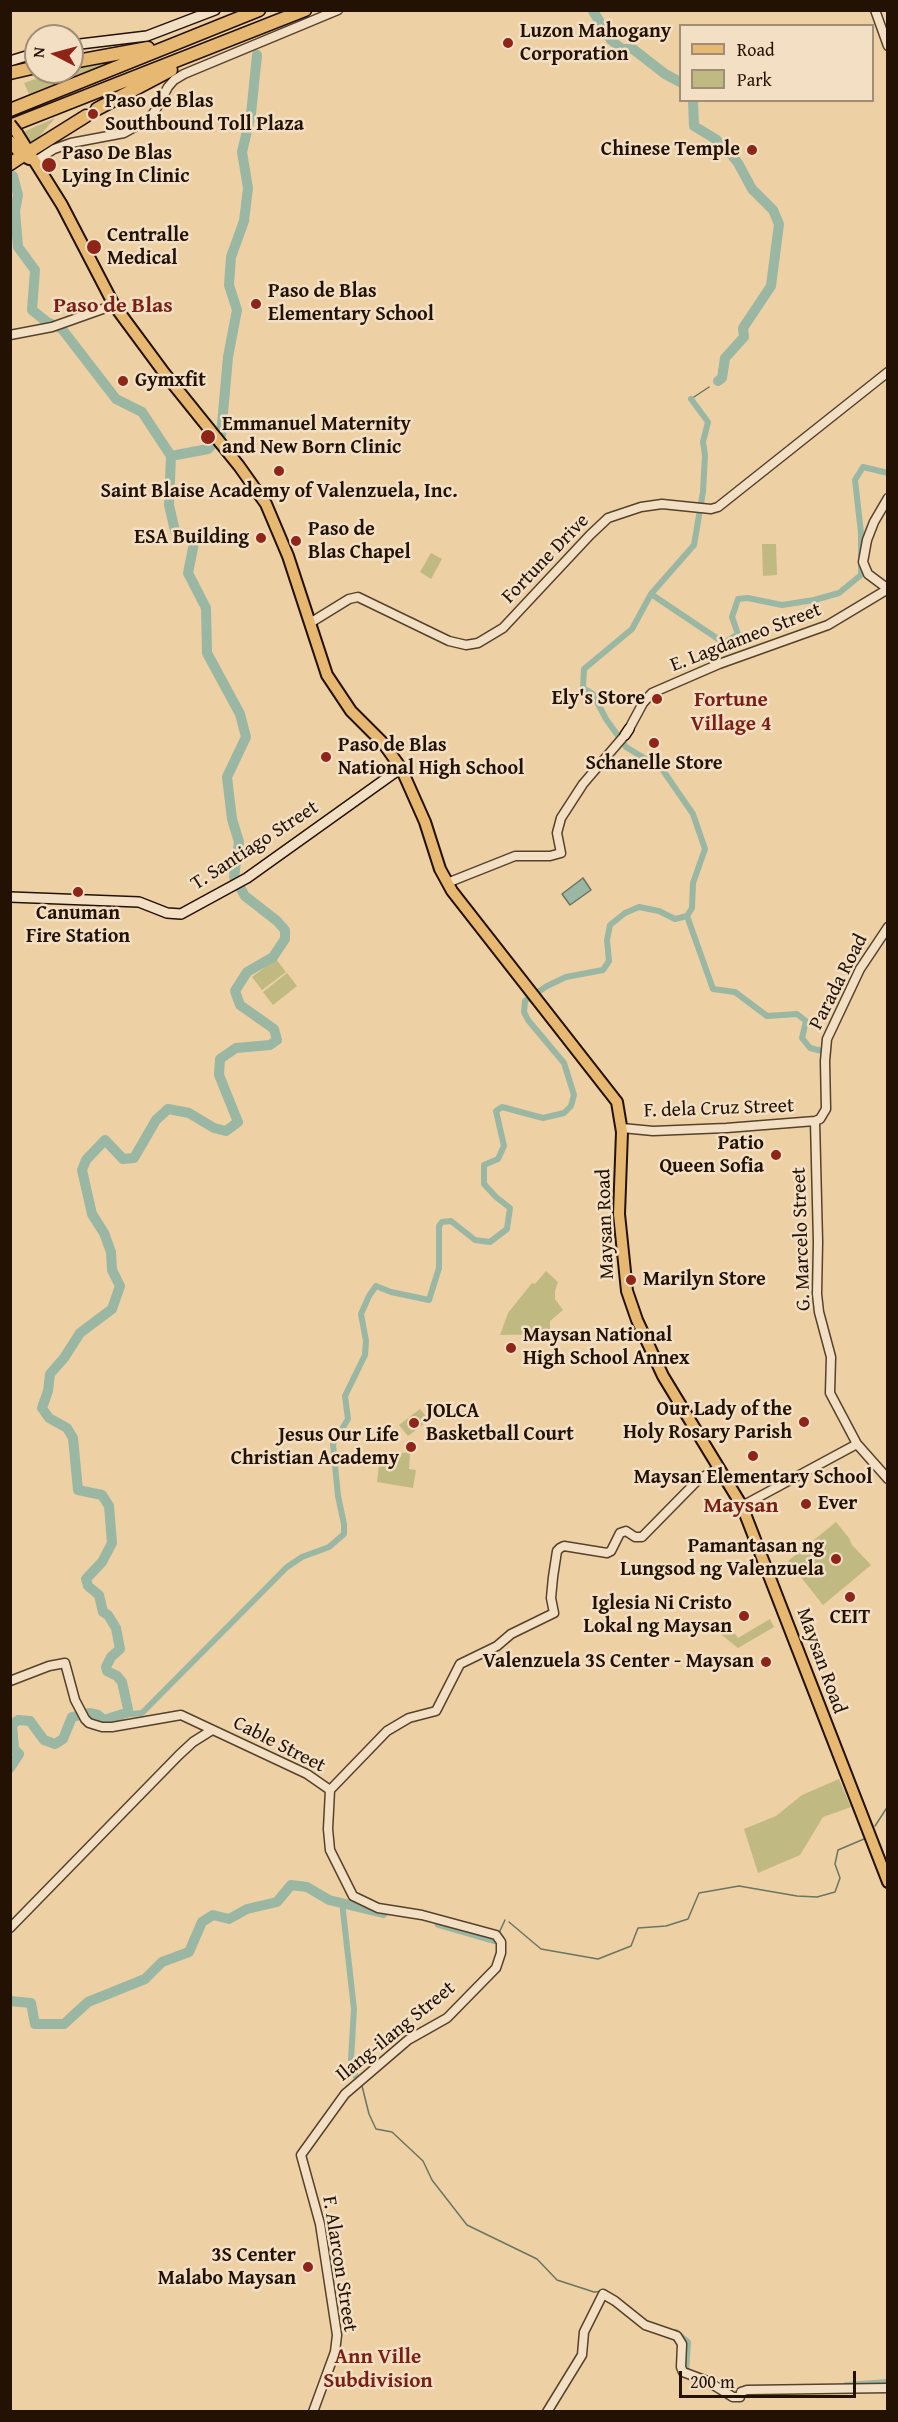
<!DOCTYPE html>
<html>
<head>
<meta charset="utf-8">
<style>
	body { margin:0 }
	#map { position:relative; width:898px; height:2422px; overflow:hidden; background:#edd0a4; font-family:"Gentium Book Plus",serif }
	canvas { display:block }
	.frame { position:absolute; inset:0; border:12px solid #231103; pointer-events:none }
	.legend { position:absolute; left:679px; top:24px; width:195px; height:78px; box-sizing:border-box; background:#f3e0c4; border:2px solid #a08d77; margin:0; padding:8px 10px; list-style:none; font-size:18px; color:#231103 }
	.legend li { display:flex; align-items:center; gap:12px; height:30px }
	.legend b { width:30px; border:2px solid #a08d77 }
	.north { position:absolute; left:24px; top:24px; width:60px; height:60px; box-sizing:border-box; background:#f3e0c4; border:2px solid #a08d77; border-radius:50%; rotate:276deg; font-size:16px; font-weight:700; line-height:24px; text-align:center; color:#231103 }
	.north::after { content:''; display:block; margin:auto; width:21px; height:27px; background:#8f2418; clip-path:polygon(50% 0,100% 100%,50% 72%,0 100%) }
	.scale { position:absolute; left:679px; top:2371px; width:177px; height:27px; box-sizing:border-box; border:3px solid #231103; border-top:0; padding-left:8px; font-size:18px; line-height:21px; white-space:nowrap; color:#231103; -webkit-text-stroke:4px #f3e0c4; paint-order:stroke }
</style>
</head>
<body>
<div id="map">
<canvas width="898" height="2422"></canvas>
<div class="frame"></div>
<ul class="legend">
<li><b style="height:8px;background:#e6b872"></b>Road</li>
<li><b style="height:16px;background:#c0b981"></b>Park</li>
</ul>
<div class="north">N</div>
<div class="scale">200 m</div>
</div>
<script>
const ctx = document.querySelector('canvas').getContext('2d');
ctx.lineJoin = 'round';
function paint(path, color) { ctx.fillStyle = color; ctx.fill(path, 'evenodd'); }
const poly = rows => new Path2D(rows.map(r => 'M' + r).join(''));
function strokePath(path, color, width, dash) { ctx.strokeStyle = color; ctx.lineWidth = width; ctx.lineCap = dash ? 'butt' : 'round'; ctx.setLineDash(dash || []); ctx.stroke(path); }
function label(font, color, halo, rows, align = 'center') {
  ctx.font = font + ' "Gentium Book Plus",serif'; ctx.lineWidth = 5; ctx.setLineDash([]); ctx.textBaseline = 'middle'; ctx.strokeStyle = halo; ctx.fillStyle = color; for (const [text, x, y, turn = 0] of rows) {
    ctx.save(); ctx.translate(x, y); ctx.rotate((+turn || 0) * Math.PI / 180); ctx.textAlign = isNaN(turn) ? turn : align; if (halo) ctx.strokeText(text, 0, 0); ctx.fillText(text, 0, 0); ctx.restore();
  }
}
const green = poly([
	[108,63,29,94,24,83,38,78,64,76,78,65],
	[55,118,31,146,21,133],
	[762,544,776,544,777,575,763,576],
	[431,553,442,559,431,579,420,572],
	[276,959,286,972,262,990,252,977],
	[287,973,297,986,273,1005,263,992],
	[546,1271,558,1282,555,1291,555,1299,563,1310,550,1321,550,1334,500,1335,508,1313,532,1283,535,1284],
	[420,1409,429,1420,408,1436,399,1425],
	[410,1452,409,1469,416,1470,413,1488,377,1482,380,1456],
	[836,1522,849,1538,852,1545,871,1565,823,1605,788,1561],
	[770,1619,774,1627,738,1648,718,1632,726,1622,738,1638],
	[839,1779,851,1807,823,1817,800,1855,758,1873,744,1829,776,1816,802,1795]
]);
const water = poly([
	[583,878,591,890,570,905,562,894,583,878]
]);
const stream = poly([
	[691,399,709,387],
	[875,1826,888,1806],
	[509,1922,541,1949,598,1959,631,1946,638,1928,666,1926,688,1919,699,1893,739,1886,797,1896,817,1897,835,1892,840,1878,835,1864,838,1850,864,1839],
	[499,1933,505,1920],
	[362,2086,369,2114,376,2129,392,2132,423,2161,432,2180,467,2225,537,2259,557,2280,594,2292,606,2291]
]);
const canal = poly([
	[651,594,724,643,738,634,732,617,738,599,748,598,782,605,814,600,839,593,861,575,861,533,855,480,863,467,888,473],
	[687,916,713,989,735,992,767,1016,797,1014,806,1021,802,1038,810,1048,822,1051],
	[120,1715,142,1713,287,1567,302,1557,329,1547,344,1534,344,1524,338,1496,333,1444,348,1419,345,1396,365,1355,366,1341,361,1314,369,1296,376,1286,391,1292,429,1300,439,1268,439,1226,442,1222,451,1221,475,1240,490,1242,507,1229,510,1208,496,1197,484,1184,484,1165,498,1159,504,1146,496,1111,502,1107,543,1118,564,1113,571,1106,574,1095,564,1063,528,1020,524,1012,525,1001,547,986,566,977,603,970,609,961,607,940,610,925,625,913,639,907,659,911,675,919,687,916,692,908,693,883,705,849,693,814,662,769,626,747,606,719,593,694,583,688,584,669,632,629,651,594,694,545,703,492,705,455,703,442,708,422,691,399],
	[342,1902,354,2009,351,2059],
	[353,2069,356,2077],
	[676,2332,688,2342,686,2372],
	[846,2385,888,2382]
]);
const river = poly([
	[593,11,611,40,622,49,633,49,665,74,680,82],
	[693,100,694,126,717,140,721,148,730,153,738,163,752,189,773,210,779,224,771,286,743,328,744,337,725,358,722,378,718,381],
	[171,456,208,449,221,435,228,357,237,310,229,285,231,257,244,221,248,188,242,152,251,114,257,55],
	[10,1768,19,1754,14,1749,12,1725,18,1720,30,1721,44,1740,55,1744,63,1739,72,1717,89,1713,98,1715,104,1720,126,1713,128,1709,122,1682,117,1676,107,1671,106,1667,111,1657,120,1649,116,1628,108,1615,103,1612,99,1595,88,1586,86,1579,102,1562,112,1543,109,1506,102,1495,78,1490,73,1438,67,1428,49,1418,42,1408,48,1391,50,1374,64,1358,80,1333,112,1309,120,1286,112,1270,111,1252,104,1233,92,1214,82,1170,86,1160,105,1140,123,1159,134,1158,156,1120,168,1109,189,1113,214,1128,226,1131,238,1122,219,1075,220,1059,236,1048,270,1045,277,1040,274,1029,240,1005,235,991,247,972,273,957,285,939,285,930,277,921,245,896,234,877,239,842,232,819,227,777,246,737,240,714,207,653,206,608,188,573,194,543,175,531,169,505,171,456,142,412,116,399,62,329,47,322,32,310,35,270,18,247,15,211,18,195,13,176],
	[439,1923,494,1939],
	[10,2001,31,2003,35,2024,64,2024,88,2002,145,1979,162,1962,189,1952,202,1922,213,1915,229,1919,247,1909,277,1902,291,1885,307,1887,329,1900,383,1913]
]);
const tertiary = poly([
	[875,10,888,46],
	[34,162,54,149,71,143,124,133,149,119,155,111,168,87,174,80,184,74,338,10],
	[10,335,52,327,114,305],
	[888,498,874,522,867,540,863,562,868,574,888,589],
	[310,623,349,599,358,597,449,641,466,645,478,643,503,628,590,535,608,518,641,507,662,504,711,509,718,507,888,372],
	[629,729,643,703,652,693,719,664,828,625,888,589],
	[447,883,515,856,550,856,561,853,557,833,561,818,583,784,625,735],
	[815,1121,818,1242,817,1294,819,1312,831,1357,830,1393,857,1444,888,1479],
	[815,1121,820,1119,826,1109,825,1061,827,1039,860,969,888,927],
	[622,1128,653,1131,726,1128,815,1121],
	[742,1506,857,1444],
	[10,1681,49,1666,65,1663,75,1700,85,1719,89,1723,102,1727,112,1727,181,1715,307,1774,330,1790],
	[10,1928,179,1755,193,1742,212,1730],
	[313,2412,335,2352,337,2335,320,2224,301,2155,345,2094,408,2040,447,2018,496,1968,501,1953,501,1942,496,1935,422,1915,378,1908,353,1896,330,1850,328,1829,330,1790,387,1731,409,1718,436,1711,460,1664,497,1646,511,1634,554,1613,551,1598,553,1577,557,1551,560,1548,564,1546,607,1553,611,1551,620,1533,626,1531,635,1537,642,1537,698,1480,720,1467],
	[547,2412,582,2355,584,2332,603,2294,615,2301,645,2325,677,2336,682,2344,681,2367,683,2372,707,2381,733,2397,740,2397,741,2392,747,2390,888,2388]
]);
const secondary = poly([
	[72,45,147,36,215,10],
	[10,61,36,53],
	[625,735,629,729],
	[10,897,139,902,167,913,181,914,247,878,401,768]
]);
const primary = poly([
	[17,133,62,205,114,305,165,374,239,466,266,504,288,556,327,675,351,711,383,743,401,768,425,822,440,869,452,891,617,1102,622,1132,619,1214,627,1291,637,1320,663,1376,742,1506,888,1882],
	[10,141,20,154,29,159]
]);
const motorway = poly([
	[72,62,148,48],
	[10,73,36,67],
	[97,109,171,70],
	[10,110,259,10],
	[10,126,305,10],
	[30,151,86,116],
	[10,164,22,156]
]);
const primaryBridge = poly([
	[10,124,17,133]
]);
const markers = [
	[508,43,6,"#8f2418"],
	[93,114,6,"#8f2418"],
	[752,150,6,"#8f2418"],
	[49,165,8,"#8f2418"],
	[94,247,8,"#8f2418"],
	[256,304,6,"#8f2418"],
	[123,381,6,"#8f2418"],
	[208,437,8,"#8f2418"],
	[279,471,6,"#8f2418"],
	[261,538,6,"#8f2418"],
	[296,541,6,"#8f2418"],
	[657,699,6,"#8f2418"],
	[654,743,6,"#8f2418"],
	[326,757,6,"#8f2418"],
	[78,892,6,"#8f2418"],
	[776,1155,6,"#8f2418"],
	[631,1280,6,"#8f2418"],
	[511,1348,6,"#8f2418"],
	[804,1422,6,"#8f2418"],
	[414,1423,6,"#8f2418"],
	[411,1447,6,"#8f2418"],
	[753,1456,6,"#8f2418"],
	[806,1504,6,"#8f2418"],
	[836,1559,6,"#8f2418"],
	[850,1597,6,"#8f2418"],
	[744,1616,6,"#8f2418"],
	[766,1662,6,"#8f2418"],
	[308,2267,6,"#8f2418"]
];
const poiNames = [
	["Luzon Mahogany",520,32],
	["Corporation",520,55],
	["Paso de Blas",105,102],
	["Southbound Toll Plaza",105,125],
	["Chinese Temple",740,150,"right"],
	["Paso De Blas",62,154],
	["Lying In Clinic",62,177],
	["Centralle",107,236],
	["Medical",107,259],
	["Paso de Blas",268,292],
	["Elementary School",268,315],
	["Gymxfit",135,381],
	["Emmanuel Maternity",222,425],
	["and New Born Clinic",222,448],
	["Saint Blaise Academy of Valenzuela, Inc.",279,492,"center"],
	["Paso de",308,530],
	["Blas Chapel",308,553],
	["ESA Building",249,538,"right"],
	["Ely's Store",645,699,"right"],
	["Paso de Blas",338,746],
	["National High School",338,769],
	["Schanelle Store",654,764,"center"],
	["Canuman",78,914,"center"],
	["Fire Station",78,937,"center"],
	["Patio",764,1144,"right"],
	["Queen Sofia",764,1167,"right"],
	["Marilyn Store",643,1280],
	["Maysan National",523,1336],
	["High School Annex",523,1359],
	["Our Lady of the",792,1410,"right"],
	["Holy Rosary Parish",792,1433,"right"],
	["JOLCA",426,1412],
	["Basketball Court",426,1435],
	["Jesus Our Life",399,1436,"right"],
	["Christian Academy",399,1459,"right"],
	["Maysan Elementary School",753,1478,"center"],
	["Ever",818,1504],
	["Pamantasan ng",824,1547,"right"],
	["Lungsod ng Valenzuela",824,1570,"right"],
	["Iglesia Ni Cristo",732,1604,"right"],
	["Lokal ng Maysan",732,1627,"right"],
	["CEIT",850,1618,"center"],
	["Valenzuela 3S Center - Maysan",754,1662,"right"],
	["3S Center",296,2256,"right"],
	["Malabo Maysan",296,2279,"right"]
];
const streetNames = [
	["Fortune Drive",546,559,-46],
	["E. Lagdameo Street",746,638,-21],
	["T. Santiago Street",255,846,-33],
	["Parada Road",839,982,-63],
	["F. dela Cruz Street",719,1109,-2],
	["Maysan Road",606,1224,-92],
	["G. Marcelo Street",802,1239,-92],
	["Maysan Road",821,1661,70],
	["Cable Street",279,1745,27],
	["Ilang-ilang Street",396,2032,-39],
	["F. Alarcon Street",339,2264,81]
];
const neighbourhoodNames = [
	["Fortune",731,701],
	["Village 4",731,725],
	["Ann Ville",378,2358],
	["Subdivision",378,2382]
];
const quarterNames = [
	["Paso de Blas",113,306],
	["Maysan",741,1506]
];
paint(green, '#c0b981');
paint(water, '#9ab7a3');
strokePath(water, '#6a7563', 1.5);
strokePath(stream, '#6a7563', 1.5);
strokePath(canal, '#9ab7a3', 6);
strokePath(river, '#9ab7a3', 10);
strokePath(tertiary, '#56412b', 11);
strokePath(secondary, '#231103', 12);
strokePath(primary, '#231103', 14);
strokePath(motorway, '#231103', 15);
strokePath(tertiary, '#f3e0c4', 8);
strokePath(secondary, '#f3e0c4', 9);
strokePath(primary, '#e6b872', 10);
strokePath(motorway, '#e6b872', 12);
strokePath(primaryBridge, '#231103', 14, []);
strokePath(primaryBridge, '#e6b872', 10);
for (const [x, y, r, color] of markers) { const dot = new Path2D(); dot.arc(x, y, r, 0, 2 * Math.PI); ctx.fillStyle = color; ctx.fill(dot); strokePath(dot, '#f3e0c4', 2); }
label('bold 20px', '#231103', '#f3e0c4', poiNames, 'left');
label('20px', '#231103', '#f3e0c4', streetNames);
label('bold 21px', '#7a1f14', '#f3e0c4', neighbourhoodNames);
label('bold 22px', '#7a1f14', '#f3e0c4', quarterNames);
</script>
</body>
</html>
